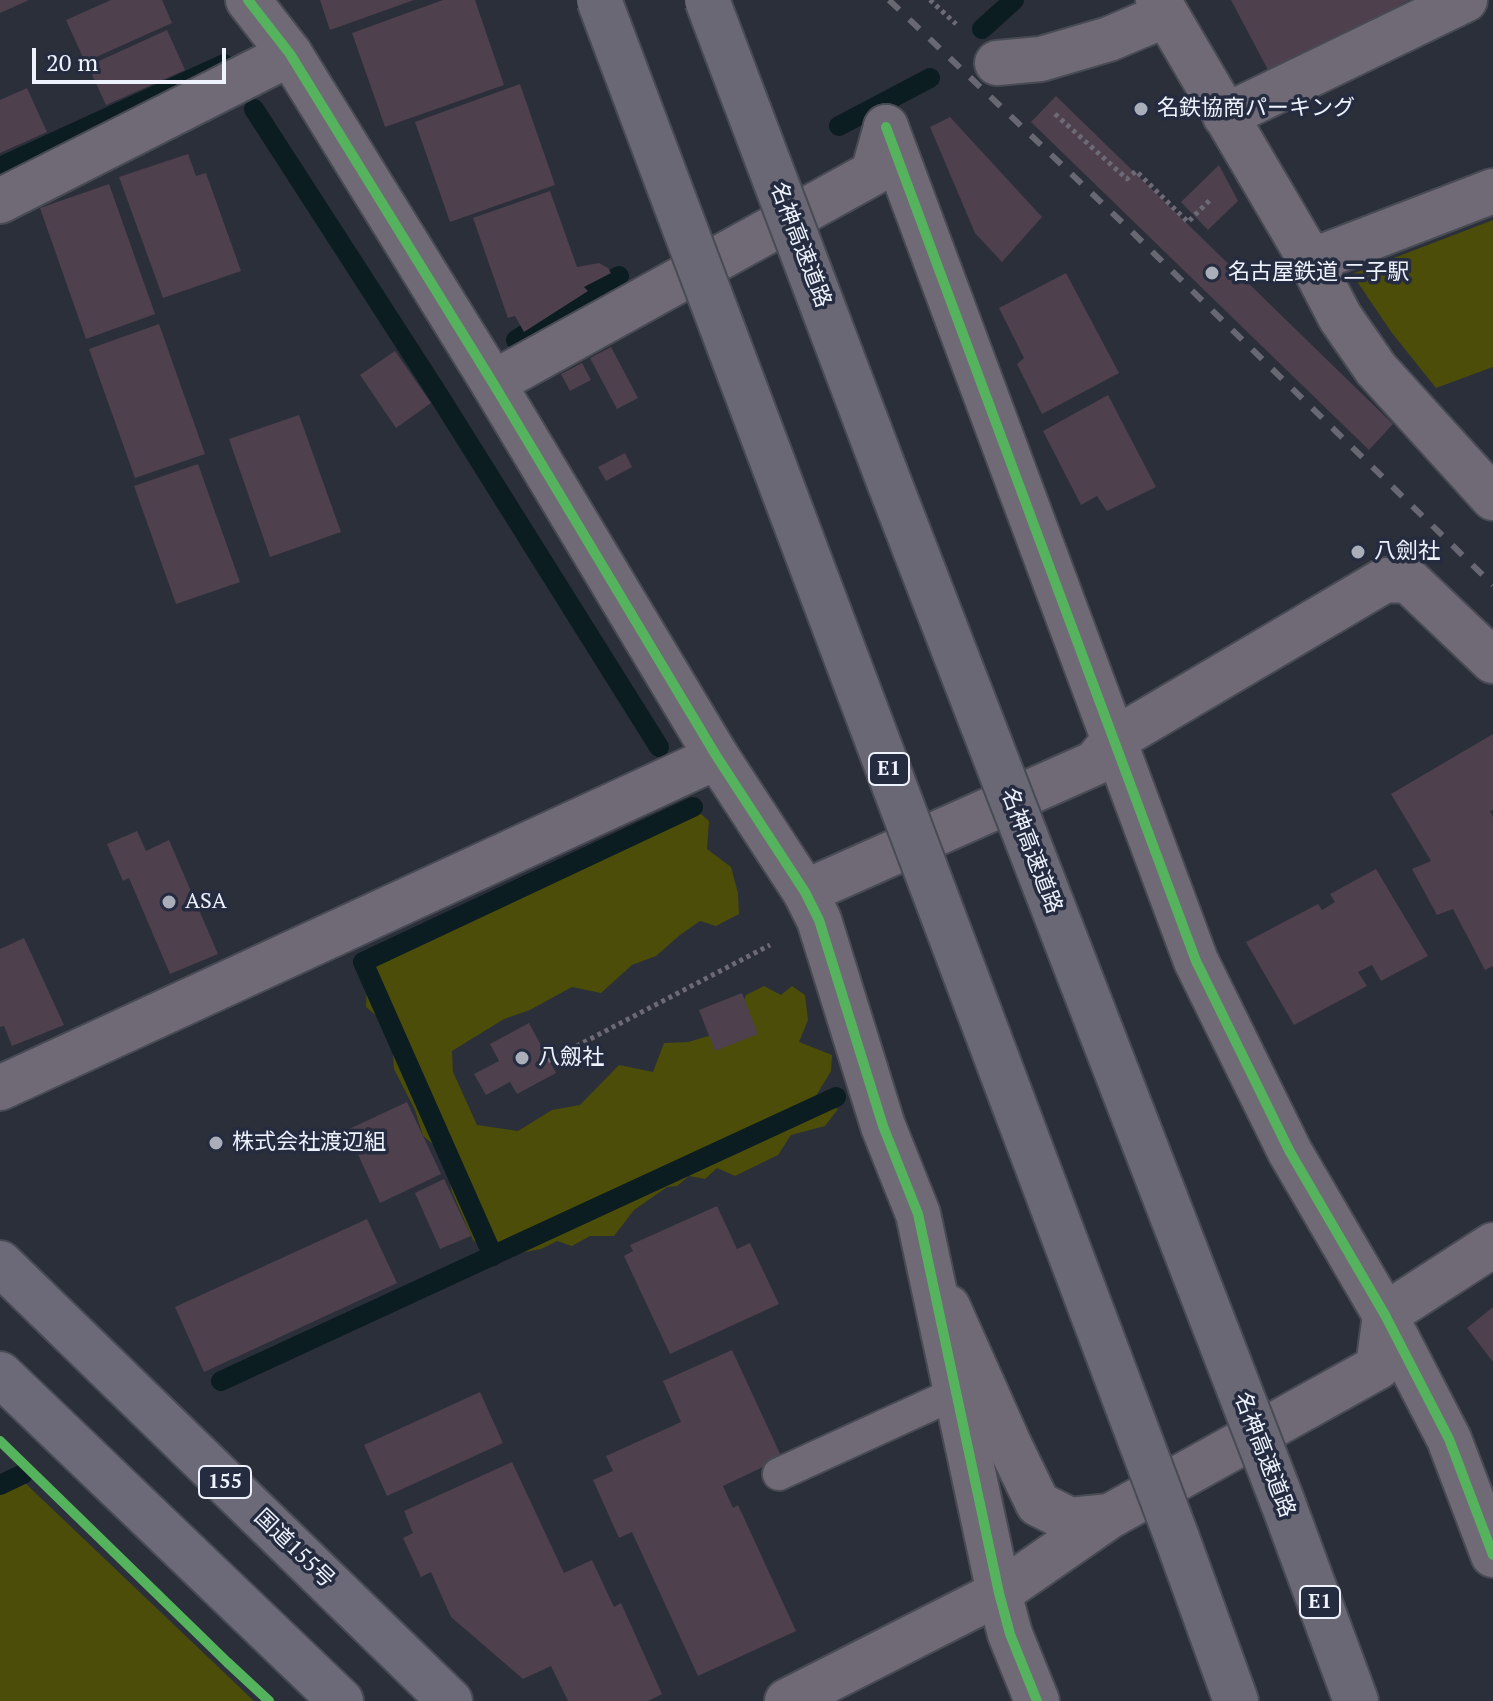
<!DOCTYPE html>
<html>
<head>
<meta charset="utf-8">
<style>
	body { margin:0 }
	#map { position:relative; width:1493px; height:1701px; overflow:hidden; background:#2b2f3a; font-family:"PT Serif",serif }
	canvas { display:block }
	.scale { position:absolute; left:32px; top:48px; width:194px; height:36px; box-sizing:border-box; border:4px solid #eef2fd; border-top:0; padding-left:10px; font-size:24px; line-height:28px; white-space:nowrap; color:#eef2fd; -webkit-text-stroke:6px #252c40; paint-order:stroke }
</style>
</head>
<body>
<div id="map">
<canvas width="1493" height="1701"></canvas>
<div class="scale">20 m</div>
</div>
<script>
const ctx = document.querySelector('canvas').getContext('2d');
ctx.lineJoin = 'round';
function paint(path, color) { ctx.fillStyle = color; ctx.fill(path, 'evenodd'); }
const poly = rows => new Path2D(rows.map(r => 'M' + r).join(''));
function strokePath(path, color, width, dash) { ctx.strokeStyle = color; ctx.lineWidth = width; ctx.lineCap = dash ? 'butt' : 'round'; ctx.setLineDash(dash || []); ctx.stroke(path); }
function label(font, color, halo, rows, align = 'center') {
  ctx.font = font + ' "PT Serif","Noto Sans JP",serif'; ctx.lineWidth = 7; ctx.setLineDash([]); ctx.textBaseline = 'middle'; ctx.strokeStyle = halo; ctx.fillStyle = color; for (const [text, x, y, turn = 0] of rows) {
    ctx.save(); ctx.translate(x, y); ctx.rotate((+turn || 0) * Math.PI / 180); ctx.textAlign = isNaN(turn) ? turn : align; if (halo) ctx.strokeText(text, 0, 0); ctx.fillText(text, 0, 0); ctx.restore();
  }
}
const green = poly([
	[1493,220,1493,367,1436,388,1392,333,1352,274],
	[695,809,709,821,707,849,731,867,738,893,739,914,716,926,700,921,680,935,656,956,632,965,601,993,572,987,530,1010,504,1019,452,1051,453,1072,477,1125,518,1131,552,1110,580,1105,619,1065,653,1072,664,1043,688,1042,719,1033,737,1020,746,995,764,986,781,995,792,986,805,995,808,1020,799,1042,832,1055,831,1071,813,1101,838,1109,825,1126,791,1135,778,1155,735,1176,717,1168,705,1179,689,1176,677,1186,667,1187,634,1210,614,1236,590,1236,572,1246,557,1241,541,1249,520,1253,500,1259,473,1240,452,1192,444,1153,423,1136,415,1110,394,1069,391,1028,366,1007,367,987,357,960,367,949,385,951,411,934,445,927,465,908,525,881,554,876,596,855,608,854,636,837],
	[23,1481,254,1701,0,1701,0,1493]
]);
const stream = poly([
	[982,29,1014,0],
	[254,109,436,391,659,747],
	[839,126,930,78],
	[0,167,224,64],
	[516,340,619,276],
	[493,1256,363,962,693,807],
	[221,1381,836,1097],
	[0,1485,23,1474]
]);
const building = poly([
	[0,0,29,0,0,13],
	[111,0,162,0,172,23,85,62,66,20],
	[320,0,414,0,330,30],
	[443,0,475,0,504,85,385,127,352,33],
	[1231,0,1409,0,1368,22,1371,27,1277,87],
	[167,30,185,70,106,105,88,66],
	[520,84,555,185,450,222,415,122],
	[27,88,47,132,0,153,0,100],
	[1056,96,1393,424,1369,450,1031,122],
	[950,117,1042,217,1002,262,975,233,930,127],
	[188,154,196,176,206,173,241,271,163,298,119,177],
	[1219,165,1238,201,1208,230,1181,202],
	[109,184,155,314,86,339,40,208],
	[550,191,577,267,599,263,608,268,611,273,584,287,588,291,524,332,515,316,508,318,473,218],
	[1066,273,1119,373,1042,414,1017,364,1024,358,999,308],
	[159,324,205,454,135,478,89,349],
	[611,347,638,398,617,409,590,358],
	[395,351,431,403,396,428,360,375],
	[582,363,591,380,570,391,561,374],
	[1108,395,1156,487,1107,511,1097,496,1081,505,1043,431],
	[299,415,341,532,270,557,229,439],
	[625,453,632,467,606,481,598,467],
	[198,464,240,582,176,604,134,486],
	[1493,734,1493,810,1490,811,1493,817,1493,966,1485,970,1453,909,1437,915,1412,869,1431,861,1391,794],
	[137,831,146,851,169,840,218,954,170,974,129,878,123,881,107,844],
	[1376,869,1428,956,1381,981,1372,965,1358,972,1367,986,1294,1025,1246,942,1318,904,1322,910,1335,902,1330,894],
	[24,938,64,1025,12,1046,4,1026,0,1027,0,949],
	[742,993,758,1034,715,1051,699,1010],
	[529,1023,556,1073,517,1094,510,1082,486,1095,474,1074,499,1061,490,1044],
	[407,1102,441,1174,380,1203,347,1130],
	[444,1179,471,1236,440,1249,415,1193],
	[717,1206,737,1249,750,1243,779,1304,670,1354,624,1256,633,1251,630,1245],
	[367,1219,397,1283,204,1372,175,1307],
	[1493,1307,1493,1362,1467,1328],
	[732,1350,782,1458,723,1486,733,1508,738,1505,796,1631,698,1676,632,1532,619,1538,593,1480,613,1471,606,1456,681,1422,663,1381],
	[480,1392,503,1443,387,1496,364,1445],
	[512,1462,564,1573,592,1560,614,1607,621,1603,662,1694,648,1701,568,1701,551,1666,523,1679,451,1617,431,1572,421,1577,403,1538,413,1533,404,1511]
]);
const path = poly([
	[930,0,956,24],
	[1055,114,1127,179,1136,171,1188,222,1210,200],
	[548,1061,770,945]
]);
const service = poly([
	[779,1474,956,1393]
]);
const minor = poly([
	[1158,0,1311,261,1493,191],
	[997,63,1041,59,1109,39,1166,15],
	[1225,116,1465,0],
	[0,201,290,54],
	[1311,261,1340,317,1376,369,1493,498],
	[493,383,873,173,886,127],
	[805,892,1095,763,1114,740,1385,580,1409,581,1493,661],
	[0,1088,717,757],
	[948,1307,1009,1444,1038,1504,1070,1520,1110,1516],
	[787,1701,999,1593,1110,1516,1378,1367,1385,1315,1493,1245]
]);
const tertiary = poly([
	[248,0,290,54,493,383,717,757,805,892,819,920,883,1126,918,1214,999,1593,1010,1634,1037,1701],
	[886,127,1196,961,1290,1152,1385,1315,1449,1439,1493,1555]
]);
const trunk = poly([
	[0,1263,450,1701],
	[0,1374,341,1701]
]);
const motorway = poly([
	[1283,1503,1356,1701],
	[1177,1538,1236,1701]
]);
const rail = poly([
	[889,0,1126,226,1493,585]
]);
const motorwayBridge = poly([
	[599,0,1177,1538],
	[707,0,889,482,1283,1503]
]);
const cycleway = poly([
	[248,0,290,54,493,383,717,757,805,892,819,920,883,1126,918,1214,999,1593,1010,1634,1037,1701],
	[886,127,1196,961,1290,1152,1385,1315,1449,1439,1493,1555],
	[0,1441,227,1662,269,1701]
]);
const markers = [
	[1141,109,8,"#aaaeb9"],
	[1212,273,8,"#aaaeb9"],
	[1358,552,8,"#aaaeb9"],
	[169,902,8,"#aaaeb9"],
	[522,1058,8,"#aaaeb9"],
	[216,1143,8,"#aaaeb9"]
];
const shields = [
	[889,769,40],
	[225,1482,52],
	[1320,1602,40]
];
const shieldNames = [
	["E1",889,769],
	["155",225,1482],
	["E1",1320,1602]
];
const poiNames = [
	["名鉄協商パーキング",1157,109],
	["名古屋鉄道 二子駅",1228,273],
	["八劍社",1374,552],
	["ASA",185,902],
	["八劔社",538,1058],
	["株式会社渡辺組",232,1143]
];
const streetNames = [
	["名神高速道路",800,245,69],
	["名神高速道路",1031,851,69],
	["名神高速道路",1264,1455,69],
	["国道155号",294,1549,44]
];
paint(green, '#4b4d08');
strokePath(stream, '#0b1d21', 20);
paint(building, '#4e404d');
strokePath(service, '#484b54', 36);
strokePath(minor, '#484b54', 48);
strokePath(tertiary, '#484b54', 48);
strokePath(trunk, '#484b54', 48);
strokePath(motorway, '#484b54', 48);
strokePath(path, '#6c6a75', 5, [4, 4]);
strokePath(service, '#6f6a76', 32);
strokePath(minor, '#6f6a76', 44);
strokePath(tertiary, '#6f6a76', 44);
strokePath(trunk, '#6c6a78', 44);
strokePath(motorway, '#6a6875', 44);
strokePath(rail, '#676872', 6, [14, 14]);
strokePath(motorwayBridge, '#484b54', 48, []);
strokePath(motorwayBridge, '#6a6875', 44);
strokePath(cycleway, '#56b35d', 10);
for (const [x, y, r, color] of markers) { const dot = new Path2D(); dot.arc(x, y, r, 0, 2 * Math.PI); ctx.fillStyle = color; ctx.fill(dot); strokePath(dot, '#252c40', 3); }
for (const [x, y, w] of shields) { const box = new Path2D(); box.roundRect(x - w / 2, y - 16, w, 32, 6); ctx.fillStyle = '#252c40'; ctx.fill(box); strokePath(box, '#eef2fd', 2); }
label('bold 20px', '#eef2fd', null, shieldNames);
label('22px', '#eef2fd', '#252c40', poiNames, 'left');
label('22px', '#eef2fd', '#252c40', streetNames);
</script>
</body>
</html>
